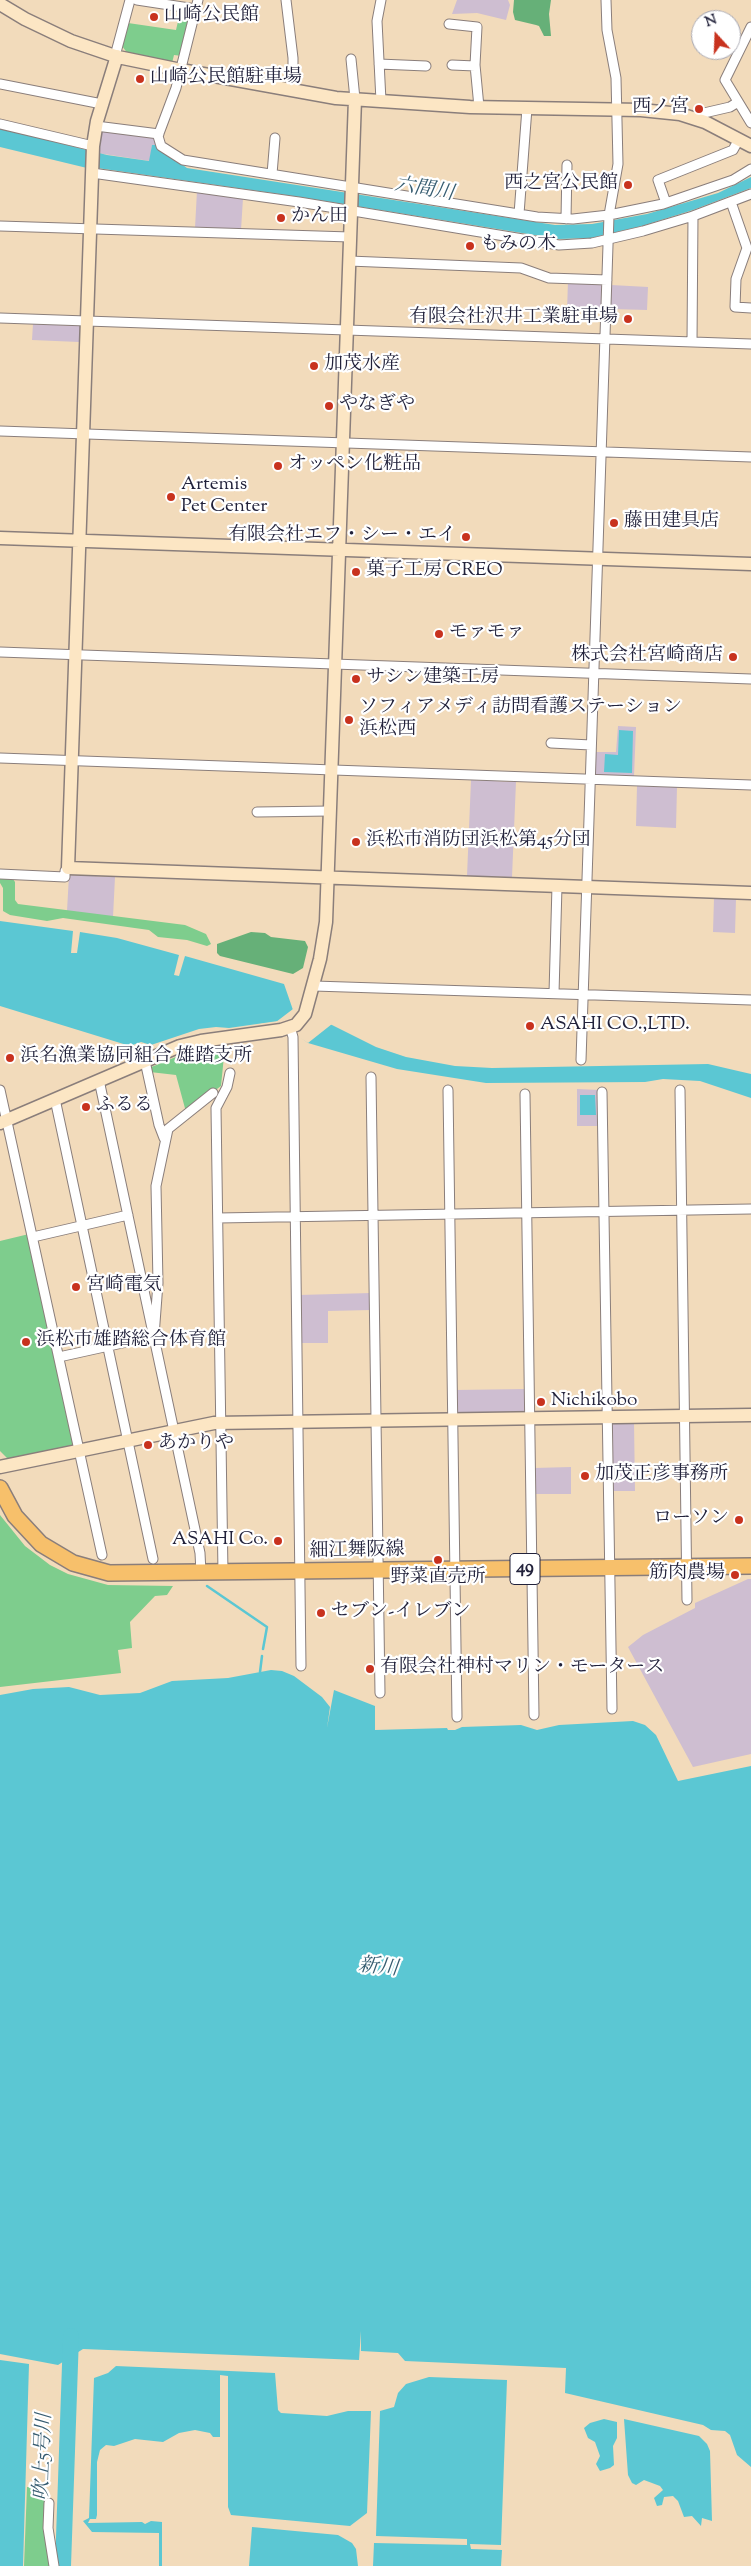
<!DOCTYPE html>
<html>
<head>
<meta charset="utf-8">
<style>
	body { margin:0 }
	#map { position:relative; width:751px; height:2566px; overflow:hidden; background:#f2dbbb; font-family:"Sorts Mill Goudy",serif }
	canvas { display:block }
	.north { position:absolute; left:691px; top:10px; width:50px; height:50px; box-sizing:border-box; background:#fff; border:1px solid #a7a7b1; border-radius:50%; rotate:340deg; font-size:14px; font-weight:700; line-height:20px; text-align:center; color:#22223b }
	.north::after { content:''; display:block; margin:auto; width:18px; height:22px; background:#c8321e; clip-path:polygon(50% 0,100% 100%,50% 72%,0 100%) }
</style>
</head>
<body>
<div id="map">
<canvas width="751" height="2566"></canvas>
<div class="north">N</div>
</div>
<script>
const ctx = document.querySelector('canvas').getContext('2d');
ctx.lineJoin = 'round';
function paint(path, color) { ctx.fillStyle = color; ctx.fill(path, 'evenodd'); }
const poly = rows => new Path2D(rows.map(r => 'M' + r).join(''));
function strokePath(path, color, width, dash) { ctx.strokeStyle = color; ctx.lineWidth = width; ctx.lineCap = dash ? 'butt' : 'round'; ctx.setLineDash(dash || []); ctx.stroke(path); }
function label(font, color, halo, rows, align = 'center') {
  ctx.font = font + ' "Sorts Mill Goudy","Noto Serif JP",serif'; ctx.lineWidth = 4.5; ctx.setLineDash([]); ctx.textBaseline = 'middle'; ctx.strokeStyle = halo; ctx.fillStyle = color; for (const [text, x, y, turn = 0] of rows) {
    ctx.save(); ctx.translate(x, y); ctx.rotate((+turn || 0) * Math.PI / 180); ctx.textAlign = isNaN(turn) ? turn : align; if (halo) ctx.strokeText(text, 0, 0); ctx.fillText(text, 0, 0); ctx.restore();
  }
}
const industrial = poly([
	[457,0,508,0,510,5,506,20,477,13,452,14],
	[100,130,155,137,157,146,152,145,150,161,97,153],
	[197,191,243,198,241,230,195,228],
	[568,281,602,282,601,312,567,311],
	[611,285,648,287,647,310,611,309],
	[33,324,80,326,79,342,32,340],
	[618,726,636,727,634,776,595,775,596,752,616,752],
	[471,780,516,782,512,877,467,876],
	[637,786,677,787,676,828,636,826],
	[69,875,115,877,113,917,67,911],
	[714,898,736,899,735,933,713,932],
	[577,1089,600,1090,600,1126,577,1126],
	[371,1293,371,1310,328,1311,328,1343,299,1343,299,1295],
	[526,1389,526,1412,455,1414,455,1390],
	[610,1422,634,1422,635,1491,611,1491],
	[571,1467,571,1494,535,1494,534,1468],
	[748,1579,751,1579,751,1754,693,1767,628,1647,643,1635,695,1608,695,1603]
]);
const green = poly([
	[179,17,191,19,182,56,174,55,172,63,128,54,122,46,128,23,176,30],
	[0,877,13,879,15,882,15,900,18,904,185,925,206,934,211,944,207,946,187,940,158,937,149,930,63,918,47,921,10,915,3,911,3,888,0,883],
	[225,1046,221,1086,186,1112,176,1075,150,1072,149,1068,183,1054],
	[29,1234,74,1443,73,1445,8,1459,0,1451,0,1241],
	[0,1515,25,1546,50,1565,68,1574,108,1585,173,1586,167,1595,155,1596,130,1622,132,1648,118,1650,121,1673,0,1687],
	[27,2487,45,2488,44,2529,50,2566,24,2566]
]);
const forest = poly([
	[514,0,551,0,549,14,551,36,544,36,539,26,536,25,515,20,513,12],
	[251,932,265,933,271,937,305,941,308,947,303,968,293,974,220,956,217,953,217,944]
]);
const water = poly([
	[0,128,107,155,149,161,152,145,155,145,187,168,555,225,592,224,647,214,718,193,751,177,751,188,693,210,642,226,591,238,559,239,300,197,97,168,87,168,0,147],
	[619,730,633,731,632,773,604,772,605,754,618,755],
	[0,921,73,931,71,953,77,953,80,932,117,938,179,955,174,975,179,976,185,956,284,984,293,1010,332,1025,376,1047,406,1057,455,1066,492,1068,708,1064,751,1074,751,1098,700,1081,663,1079,645,1082,486,1083,397,1069,308,1043,278,1021,229,1028,216,1027,199,1029,151,1045,141,1042,130,1046,0,1006],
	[580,1095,595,1095,596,1115,580,1115],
	[271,1670,282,1671,294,1676,322,1697,330,1707,327,1728,334,1690,375,1706,375,1730,447,1728,448,1730,455,1730,462,1727,521,1725,537,1730,559,1725,633,1721,645,1725,656,1735,678,1781,751,1766,751,2467,737,2455,730,2435,725,2431,711,2430,703,2425,565,2393,566,2368,405,2361,398,2353,361,2351,361,2331,359,2360,83,2349,58,2365,0,2354,0,1695,33,1689,69,1687,100,1695,140,1693,172,1681,228,1678],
	[0,2360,29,2364,23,2566,0,2566],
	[116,2366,275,2373,278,2410,281,2413,327,2416,348,2411,371,2411,367,2513,350,2526,231,2515,228,2507,228,2376,220,2375,220,2437,213,2437,210,2433,195,2430,179,2433,163,2442,135,2439,114,2446,106,2445,100,2450,97,2462,97,2515,96,2519,90,2519,88,2523,142,2522,145,2524,151,2521,162,2522,162,2566,159,2566,159,2533,92,2532,83,2521,89,2518,94,2378,108,2373],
	[429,2377,507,2380,501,2545,470,2544,471,2549,502,2550,501,2566,373,2566,374,2543,467,2545,467,2539,376,2536,380,2411,394,2407,398,2393,406,2384],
	[604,2419,617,2422,617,2438,613,2446,614,2465,610,2468,600,2471,596,2464,600,2456,595,2442,588,2438,584,2428,590,2423],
	[624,2419,699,2436,707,2444,710,2451,712,2521,702,2518,701,2526,692,2516,684,2517,678,2501,673,2496,664,2497,662,2505,657,2506,654,2498,663,2490,660,2486,644,2480,636,2485,632,2483,628,2475],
	[252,2527,338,2535,352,2543,356,2549,358,2566,249,2566]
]);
const pier = poly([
	[293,1009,332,1024,308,1043,278,1024,265,1026,260,1024,276,1022]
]);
const stream = poly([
	[207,1586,267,1627,263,1649],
	[260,1672,262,1656]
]);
const river = poly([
	[63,2566,71,2336]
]);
const street = poly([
	[137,0,196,9],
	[198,0,176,88,158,136,161,146,183,160,537,217,573,219,609,215,663,204,733,180,751,169],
	[286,0,293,58,293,90],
	[449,24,477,27,475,65,479,107],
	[751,27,725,80,751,123],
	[115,56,130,0],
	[351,59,355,99],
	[379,64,426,66],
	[452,65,475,66],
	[0,84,102,104],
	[381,101,377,21,381,0],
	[701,121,704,113,730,107,738,102],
	[0,124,93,146],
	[96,126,159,134],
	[92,173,299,202,559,245,592,243,643,231,693,216,751,194],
	[272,174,275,138],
	[731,202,747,248,736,279,735,307,751,308],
	[666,203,658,180,733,150,739,139],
	[519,214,527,108],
	[566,219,567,165],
	[0,226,350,237],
	[349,261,521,268,549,278,607,280],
	[0,318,751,344],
	[692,342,693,216],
	[0,431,751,457],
	[0,652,751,679],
	[551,743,591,745],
	[0,758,751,785],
	[257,812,330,811],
	[0,874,65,877,65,871,68,868],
	[314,986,751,1000],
	[554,993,557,886],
	[290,1027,293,1037,301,1666],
	[581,1060,609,215,618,164,616,78,607,30,606,0],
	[145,1061,159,1125,164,1138,166,1138],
	[371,1077,380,1693],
	[99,1080,200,1553,201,1573],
	[0,1090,102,1555],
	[448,1090,457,1717],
	[680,1090,687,1600],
	[602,1092,612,1709],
	[525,1094,534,1715],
	[55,1099,153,1559],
	[218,1218,751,1209],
	[33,1237,128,1215],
	[59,1357,154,1336,158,1283,156,1186,168,1129,213,1093],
	[223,1573,216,1108,227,1087,230,1073],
	[49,2503,48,2528,54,2566]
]);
const secondary = poly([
	[0,4,25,19,71,41,118,57,181,70,336,98,470,107,641,110,680,114,705,122,751,146],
	[117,56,97,121,93,146,68,868,751,893],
	[0,538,751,564],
	[0,1123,180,1046,201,1041,281,1030,296,1025,305,1014,320,959,326,922,355,99],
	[0,1467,214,1423,751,1415]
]);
const primary = poly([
	[0,1488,15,1516,41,1544,73,1563,109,1573,751,1566]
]);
const markers = [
	[154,17,5,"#c8321e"],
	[140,79,5,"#c8321e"],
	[699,109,5,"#c8321e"],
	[628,185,5,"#c8321e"],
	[281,218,5,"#c8321e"],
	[470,246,5,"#c8321e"],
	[628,319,5,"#c8321e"],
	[314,366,5,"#c8321e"],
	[329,406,5,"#c8321e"],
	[278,466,5,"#c8321e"],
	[171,497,5,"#c8321e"],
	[614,523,5,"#c8321e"],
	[466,537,5,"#c8321e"],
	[356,572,5,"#c8321e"],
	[439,634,5,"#c8321e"],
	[733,657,5,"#c8321e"],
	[356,679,5,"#c8321e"],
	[349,720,5,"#c8321e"],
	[356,842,5,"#c8321e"],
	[530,1026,5,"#c8321e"],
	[10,1058,5,"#c8321e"],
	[86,1107,5,"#c8321e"],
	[76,1287,5,"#c8321e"],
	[26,1342,5,"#c8321e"],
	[541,1402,5,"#c8321e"],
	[148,1445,5,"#c8321e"],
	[585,1476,5,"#c8321e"],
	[739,1520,5,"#c8321e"],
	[278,1541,5,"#c8321e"],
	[438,1560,5,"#c8321e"],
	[735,1575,5,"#c8321e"],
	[321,1613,5,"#c8321e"],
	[370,1669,5,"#c8321e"]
];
const shields = [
	[525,1569,30]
];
const shieldNames = [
	["49",525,1569]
];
const poiNames = [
	["山崎公民館",164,17],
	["山崎公民館駐車場",150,79],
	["西ノ宮",689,109,"right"],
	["西之宮公民館",618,185,"right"],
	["かん田",291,218],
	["もみの木",480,246],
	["有限会社沢井工業駐車場",618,319,"right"],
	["加茂水産",324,366],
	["やなぎや",339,406],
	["オッペン化粧品",288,466],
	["Artemis",181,486],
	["Pet Center",181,508],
	["藤田建具店",624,523],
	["有限会社エフ・シー・エイ",456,537,"right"],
	["菓子工房 CREO",366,572],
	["モァモァ",449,634],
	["株式会社宮崎商店",723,657,"right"],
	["サシン建築工房",366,679],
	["ソフィアメディ訪問看護ステーション",359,709],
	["浜松西",359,731],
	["浜松市消防団浜松第45分団",366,842],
	["ASAHI CO.,LTD.",540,1026],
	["浜名漁業協同組合 雄踏支所",20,1058],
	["ふるる",96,1107],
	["宮崎電気",86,1287],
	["浜松市雄踏総合体育館",36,1342],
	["Nichikobo",551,1402],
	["あかりや",158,1445],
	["加茂正彦事務所",595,1476],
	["ローソン",729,1520,"right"],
	["ASAHI Co.",268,1541,"right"],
	["筋肉農場",725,1575,"right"],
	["野菜直売所",438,1579,"center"],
	["セブン-イレブン",331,1613],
	["有限会社神村マリン・モータース",380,1669]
];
const streetNames = [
	["細江舞阪線",357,1552,-1]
];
const waterNames = [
	["六間川",424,191,9],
	["新川",378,1969,6],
	["吹上5号川",45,2457,-88]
];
paint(industrial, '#cebed1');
paint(green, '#7ecd8d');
paint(forest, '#66b078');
paint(water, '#5bc7d3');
paint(pier, '#f2dbbb');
strokePath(stream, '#5bc7d3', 2.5);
strokePath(river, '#5bc7d3', 16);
strokePath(street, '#8a7e7b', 11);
strokePath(secondary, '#8a7e7b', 15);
strokePath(primary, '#8a7e7b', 18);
strokePath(street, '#fff', 9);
strokePath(secondary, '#fce6c4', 12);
strokePath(primary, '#f7c06b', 15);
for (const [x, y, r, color] of markers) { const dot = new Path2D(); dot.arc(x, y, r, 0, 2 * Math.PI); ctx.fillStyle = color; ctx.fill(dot); strokePath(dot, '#fff', 2); }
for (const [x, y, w] of shields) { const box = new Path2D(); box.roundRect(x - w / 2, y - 15.5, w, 31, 4); ctx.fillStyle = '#fff'; ctx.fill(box); strokePath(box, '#22223b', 1); }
label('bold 18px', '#22223b', null, shieldNames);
label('19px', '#22223b', '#fff', poiNames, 'left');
label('19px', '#22223b', '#fff', streetNames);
label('italic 20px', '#365c70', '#fff', waterNames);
</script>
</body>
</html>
